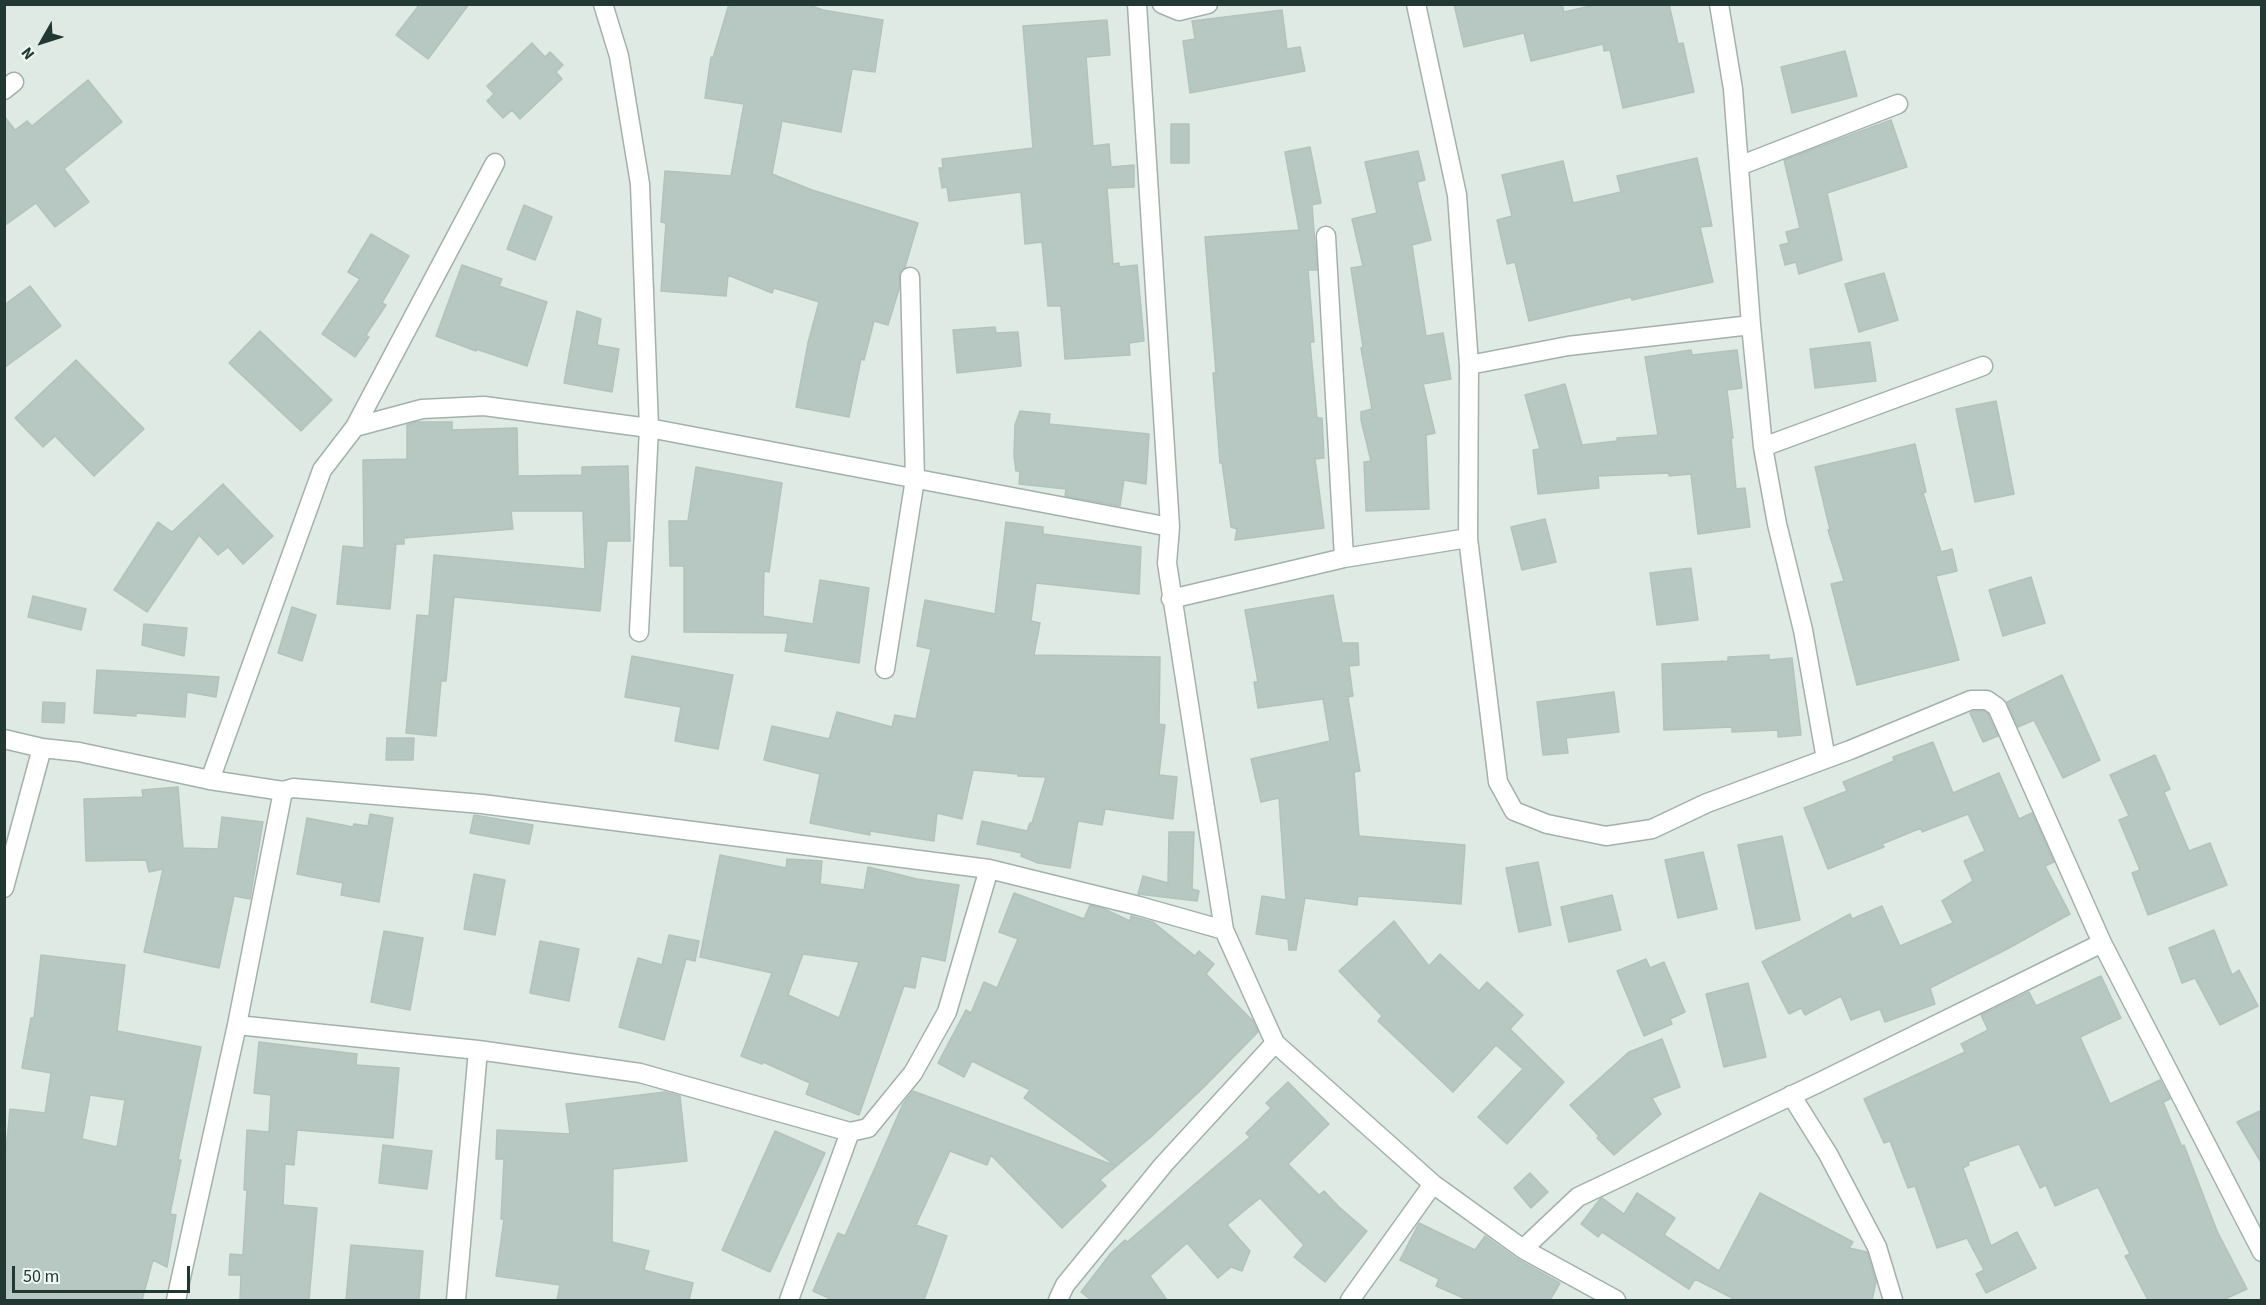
<!DOCTYPE html>
<html>
<head>
<meta charset="utf-8">
<style>
	body { margin:0 }
	#map { position:relative; width:2266px; height:1305px; overflow:hidden; background:#dfeae5; font-family:"Source Sans 3",sans-serif }
	canvas { display:block }
	.frame { position:absolute; inset:0; border:6px solid #213932; pointer-events:none }
	.north { position:absolute; left:12px; top:12px; width:60px; height:60px; -webkit-text-stroke:4px #eff7f3; paint-order:stroke; rotate:231deg; font-size:16px; font-weight:700; line-height:24px; text-align:center; color:#213932 }
	.north::after { content:''; display:block; margin:auto; width:21px; height:27px; background:#213932; clip-path:polygon(50% 0,100% 100%,50% 72%,0 100%) }
	.scale { position:absolute; left:12px; top:1266px; width:178px; height:27px; box-sizing:border-box; border:3px solid #213932; border-top:0; padding-left:8px; font-size:18px; line-height:21px; white-space:nowrap; color:#213932; -webkit-text-stroke:4px #eff7f3; paint-order:stroke }
</style>
</head>
<body>
<div id="map">
<canvas width="2266" height="1305"></canvas>
<div class="frame"></div>
<div class="north">N</div>
<div class="scale">50 m</div>
</div>
<script>
const ctx = document.querySelector('canvas').getContext('2d');
ctx.lineJoin = 'round';
function paint(path, color) { ctx.fillStyle = color; ctx.fill(path, 'evenodd'); }
const poly = rows => new Path2D(rows.map(r => 'M' + r).join(''));
function strokePath(path, color, width, dash) { ctx.strokeStyle = color; ctx.lineWidth = width; ctx.lineCap = dash ? 'butt' : 'round'; ctx.setLineDash(dash || []); ctx.stroke(path); }
const building = poly([
	[420,4,469,4,428,59,396,35,420,4],
	[729,4,806,4,823,10,883,20,875,72,852,69,841,132,782,121,772,174,812,190,918,223,905,267,900,272,899,289,888,325,874,321,864,360,861,359,849,417,796,407,808,343,819,302,774,288,772,293,728,275,726,296,661,291,666,223,661,222,665,171,731,176,744,104,705,98,711,57,713,58,729,4],
	[1454,4,1562,4,1564,12,1599,4,1669,4,1678,44,1683,43,1694,92,1623,108,1610,50,1604,51,1603,44,1531,61,1524,33,1464,47,1454,4],
	[1282,10,1287,49,1300,47,1305,71,1190,93,1183,41,1195,39,1192,21,1282,10],
	[1107,20,1110,55,1086,57,1093,146,1109,144,1111,167,1134,165,1134,187,1107,188,1113,264,1119,263,1119,267,1137,265,1144,341,1129,343,1130,355,1065,359,1061,306,1048,306,1042,242,1025,244,1021,192,949,201,947,187,942,188,939,168,943,168,942,159,1033,148,1023,26,1107,20],
	[532,43,545,57,550,52,563,65,556,72,562,79,520,119,512,110,503,118,487,101,494,94,487,86,532,43],
	[1845,51,1857,96,1792,113,1781,67,1845,51],
	[88,80,122,122,64,169,89,202,55,227,36,203,4,226,4,116,15,130,27,121,32,126,88,80],
	[1891,120,1907,167,1827,193,1842,260,1799,274,1796,262,1785,265,1780,245,1789,243,1786,232,1800,228,1784,160,1891,120],
	[1171,124,1189,124,1189,163,1171,163,1171,124],
	[1310,147,1321,203,1312,205,1317,270,1308,270,1314,342,1310,342,1317,418,1322,418,1324,458,1315,459,1324,528,1235,540,1237,529,1231,527,1222,463,1220,463,1213,373,1216,373,1205,237,1299,230,1285,152,1310,147],
	[1418,151,1425,180,1417,182,1431,240,1412,245,1426,336,1443,333,1451,379,1423,384,1435,433,1426,435,1429,509,1366,511,1364,462,1371,461,1361,420,1361,412,1372,409,1361,348,1363,347,1351,268,1363,266,1352,219,1377,213,1365,162,1418,151],
	[1697,158,1712,226,1700,227,1713,282,1632,300,1631,297,1529,321,1515,262,1507,264,1497,220,1512,216,1502,175,1563,161,1573,203,1621,192,1617,176,1697,158],
	[524,205,552,217,535,260,507,249,524,205],
	[371,234,409,256,382,303,386,305,366,335,369,337,355,357,322,334,360,279,348,272,371,234],
	[462,265,502,279,499,286,547,302,527,366,476,349,476,351,436,336,462,265],
	[1884,273,1898,320,1859,332,1845,284,1884,273],
	[30,286,61,326,4,368,4,305,30,286],
	[577,311,601,319,597,345,619,349,612,392,564,383,577,311],
	[995,327,996,333,1018,332,1021,366,957,373,953,330,995,327],
	[260,331,332,400,301,431,229,363,260,331],
	[1870,342,1876,381,1815,388,1810,349,1870,342],
	[1691,350,1692,355,1737,350,1742,388,1727,390,1733,438,1731,438,1736,489,1745,488,1750,527,1698,534,1691,474,1669,476,1669,473,1598,476,1599,488,1538,494,1533,450,1540,449,1525,395,1565,384,1582,445,1617,441,1617,438,1658,435,1645,357,1691,350],
	[76,360,144,429,94,476,55,436,43,447,15,418,76,360],
	[1996,401,2014,494,1975,502,1956,409,1996,401],
	[1020,411,1050,414,1049,424,1149,434,1146,484,1124,480,1120,506,1065,496,1066,489,1019,484,1020,471,1016,471,1014,456,1015,425,1020,411],
	[416,422,452,422,452,430,517,428,518,476,582,475,582,467,628,466,630,541,607,541,600,611,454,597,446,681,441,681,436,736,406,733,417,615,429,616,434,555,585,569,583,511,511,511,513,529,404,538,404,544,396,544,390,609,337,604,343,546,364,548,363,460,407,459,407,425,416,422],
	[1915,444,1926,492,1923,493,1941,552,1952,549,1957,571,1936,576,1959,660,1857,685,1831,584,1844,581,1828,530,1830,530,1815,467,1915,444],
	[696,467,782,483,769,572,764,571,763,616,813,624,820,580,869,588,859,663,785,651,788,633,684,632,684,566,670,566,669,521,688,521,696,467],
	[223,484,273,536,243,564,228,547,218,555,199,535,147,612,114,590,158,522,172,532,223,484],
	[1545,519,1556,562,1522,570,1511,527,1545,519],
	[1006,522,1043,527,1043,534,1141,547,1139,594,1036,583,1031,621,1040,623,1034,655,1160,657,1159,724,1165,725,1159,775,1177,777,1173,819,1105,809,1102,825,1078,821,1070,868,1038,863,1021,856,1022,853,977,844,982,821,1027,831,1030,823,1032,823,1046,777,1018,776,1018,774,973,770,962,819,937,813,934,841,870,831,870,835,810,823,820,774,764,760,772,726,829,739,837,712,892,727,895,715,916,719,931,649,917,646,925,600,995,614,1006,522],
	[1691,568,1698,620,1657,625,1650,573,1691,568],
	[2031,577,2045,623,2003,636,1989,590,2031,577],
	[1333,595,1342,643,1358,643,1359,665,1349,666,1353,696,1348,697,1360,771,1354,772,1359,836,1465,845,1461,904,1358,896,1357,905,1305,898,1296,950,1289,950,1288,939,1256,934,1262,896,1286,900,1279,798,1261,802,1251,759,1330,741,1323,699,1258,708,1254,682,1258,682,1245,610,1333,595],
	[33,596,86,609,81,630,28,617,33,596],
	[292,607,316,615,302,661,278,653,292,607],
	[144,624,187,628,184,656,142,645,144,624],
	[1769,655,1769,660,1792,658,1801,735,1778,737,1778,730,1732,732,1732,727,1664,730,1662,664,1728,661,1728,657,1769,655],
	[632,656,733,675,718,749,675,741,681,707,625,697,632,656],
	[97,670,189,675,219,677,216,697,187,692,185,717,136,713,136,716,94,713,97,670],
	[2062,675,2100,760,2063,778,2034,720,2018,727,2007,702,2062,675],
	[1614,692,1619,732,1566,738,1568,753,1543,755,1537,702,1614,692],
	[43,702,65,703,64,723,42,722,43,702],
	[1973,711,1983,711,1988,714,1998,736,1983,742,1970,713,1973,711],
	[387,738,414,738,413,760,386,760,387,738],
	[1933,742,1953,793,1999,773,2019,819,2032,813,2054,862,2045,866,2070,914,2009,948,1930,988,1935,1004,1885,1022,1880,1009,1851,1020,1841,996,1805,1015,1801,1008,1789,1014,1762,962,1850,914,1852,919,1882,906,1900,946,1953,923,1942,901,1973,881,1964,861,1985,851,1968,814,1922,832,1921,828,1882,844,1884,847,1828,869,1804,808,1847,791,1843,782,1894,761,1893,757,1933,742],
	[2155,755,2170,789,2164,792,2189,851,2210,843,2227,885,2148,915,2132,873,2140,870,2119,820,2129,816,2110,775,2155,755],
	[178,787,183,848,218,849,222,817,263,822,250,899,234,896,219,968,144,952,163,869,149,872,146,860,86,861,84,799,143,797,142,790,178,787],
	[370,814,393,818,379,902,341,895,343,883,297,874,307,818,353,827,354,824,368,826,370,814],
	[474,815,533,825,529,844,470,833,474,815],
	[1169,832,1194,832,1192,889,1199,891,1197,901,1138,894,1143,876,1168,883,1169,832],
	[1782,836,1800,920,1756,929,1738,845,1782,836],
	[1703,852,1717,909,1678,918,1665,860,1703,852],
	[720,855,786,868,787,859,822,861,820,884,864,890,868,867,917,879,959,885,945,961,921,956,915,988,904,986,859,1115,806,1094,810,1083,763,1062,762,1064,741,1056,772,973,700,957,720,855],
	[803,954,859,962,839,1018,788,995,803,954],
	[1538,862,1551,925,1519,932,1506,868,1538,862],
	[474,874,505,880,495,935,464,929,474,874],
	[1014,893,1084,919,1090,905,1104,909,1130,921,1131,916,1153,922,1195,956,1199,951,1214,964,1206,974,1253,1021,1258,1032,1203,1088,1152,1136,1100,1180,1106,1186,1062,1228,991,1155,987,1165,950,1151,916,1225,947,1236,924,1300,833,1300,813,1291,838,1233,845,1236,903,1104,913,1091,1116,1166,1024,1098,1030,1090,972,1061,964,1077,938,1063,966,1010,971,1013,984,982,997,988,1018,939,999,932,1014,893],
	[1612,895,1621,930,1569,942,1561,907,1612,895],
	[1394,921,1429,966,1440,954,1479,991,1487,982,1523,1015,1510,1029,1564,1082,1507,1144,1478,1117,1523,1069,1496,1045,1453,1092,1378,1021,1382,1016,1339,971,1394,921],
	[2214,930,2232,975,2239,970,2258,1006,2220,1025,2195,978,2182,983,2169,948,2214,930],
	[384,931,423,938,410,1010,371,1002,384,931],
	[669,935,699,941,695,961,686,959,664,1040,619,1027,638,958,662,965,669,935],
	[540,941,579,949,569,1001,530,993,540,941],
	[41,955,125,965,117,1031,201,1047,178,1160,181,1160,170,1214,176,1215,167,1267,153,1260,142,1300,4,1300,4,1170,10,1109,45,1113,51,1073,22,1068,31,1018,34,1018,41,955],
	[90,1095,125,1100,117,1147,82,1139,90,1095],
	[1646,959,1650,968,1664,962,1685,1012,1670,1019,1672,1024,1644,1036,1617,971,1646,959],
	[2101,976,2121,1018,2080,1037,2110,1104,2160,1080,2170,1099,2163,1102,2182,1147,2184,1145,2217,1231,2247,1289,2223,1300,2148,1300,2125,1256,2130,1254,2098,1187,2055,1206,2046,1185,2040,1188,2019,1144,1968,1162,1969,1165,1963,1168,1991,1246,2017,1232,2036,1268,1986,1293,1976,1274,1984,1270,1967,1238,1937,1248,1915,1186,1908,1188,1890,1141,1884,1143,1864,1099,1965,1052,1961,1044,1988,1030,1981,1015,2029,992,2036,1006,2101,976],
	[1748,983,1766,1057,1724,1067,1706,994,1748,983],
	[1662,1039,1680,1087,1652,1098,1661,1114,1614,1155,1597,1138,1599,1136,1570,1105,1629,1052,1662,1039],
	[259,1042,357,1054,356,1065,399,1068,393,1138,297,1130,294,1165,285,1164,283,1205,317,1208,309,1300,240,1300,241,1275,229,1275,230,1254,243,1255,247,1190,244,1190,247,1130,269,1132,271,1095,254,1093,259,1042],
	[1288,1082,1329,1124,1288,1164,1319,1195,1324,1191,1339,1207,1367,1231,1325,1282,1294,1257,1304,1245,1260,1198,1227,1225,1250,1251,1242,1271,1231,1267,1218,1278,1187,1243,1150,1276,1167,1300,1091,1300,1081,1292,1111,1253,1125,1240,1127,1242,1250,1137,1246,1133,1271,1108,1266,1103,1288,1082],
	[665,1092,680,1096,687,1161,613,1169,612,1242,649,1251,644,1270,693,1283,689,1300,557,1300,560,1285,496,1276,504,1219,501,1219,504,1159,496,1159,497,1130,570,1134,566,1104,665,1092],
	[2262,1110,2262,1164,2237,1122,2262,1110],
	[775,1131,825,1153,770,1272,722,1250,775,1131],
	[383,1145,432,1151,427,1189,379,1183,383,1145],
	[1530,1173,1548,1192,1531,1208,1514,1188,1530,1173],
	[1637,1193,1675,1218,1664,1235,1719,1271,1760,1193,1853,1242,1849,1248,1867,1252,1876,1282,1872,1300,1736,1300,1695,1279,1689,1289,1602,1232,1598,1237,1581,1224,1600,1199,1602,1198,1624,1214,1637,1193],
	[1419,1223,1475,1250,1485,1236,1517,1259,1560,1283,1550,1300,1468,1300,1436,1286,1439,1279,1400,1260,1419,1223],
	[351,1245,423,1251,419,1300,346,1300,351,1245]
]);
const street = poly([
	[603,4,619,56,640,184,649,428,639,632],
	[1137,4,1170,527,1167,563,1224,930,1275,1043,1433,1184,1523,1249,1616,1300],
	[1162,4,1179,11,1208,4],
	[1416,4,1457,195,1469,365,1468,538,1498,782,1514,811,1547,824,1606,836,1652,829,1707,803,1850,750,1971,700,1987,700,1997,707,2102,943,2262,1252],
	[1719,4,1733,89,1751,325,1763,447,1777,524,1803,630,1826,759],
	[4,90,14,82],
	[1739,166,1898,104],
	[1326,236,1344,558],
	[1469,365,1568,346,1751,325],
	[355,427,422,409,484,406,649,428,1170,527],
	[1763,447,1983,366],
	[1171,599,1344,558,1468,538],
	[885,669,915,479,910,277],
	[4,739,42,748,79,752,210,780,283,791,293,788,482,804,989,869,1139,906,1224,930],
	[210,780,322,470,355,427,495,163],
	[4,888,42,748],
	[237,1025,478,1050,640,1073,850,1132],
	[1791,1095,1828,1154,1877,1247,1893,1300],
	[1523,1249,1578,1197,1818,1083,2102,943],
	[176,1300,237,1025,283,791],
	[456,1300,478,1050],
	[789,1300,850,1132,868,1128,913,1073,947,1012,989,869],
	[1058,1300,1065,1285,1164,1164,1275,1043],
	[1350,1300,1433,1184]
]);
paint(building, '#b7c7c1');
strokePath(building, '#b2c3bc', 1.5);
strokePath(street, '#a2b1ac', 21);
strokePath(street, '#fff', 18);
</script>
</body>
</html>
